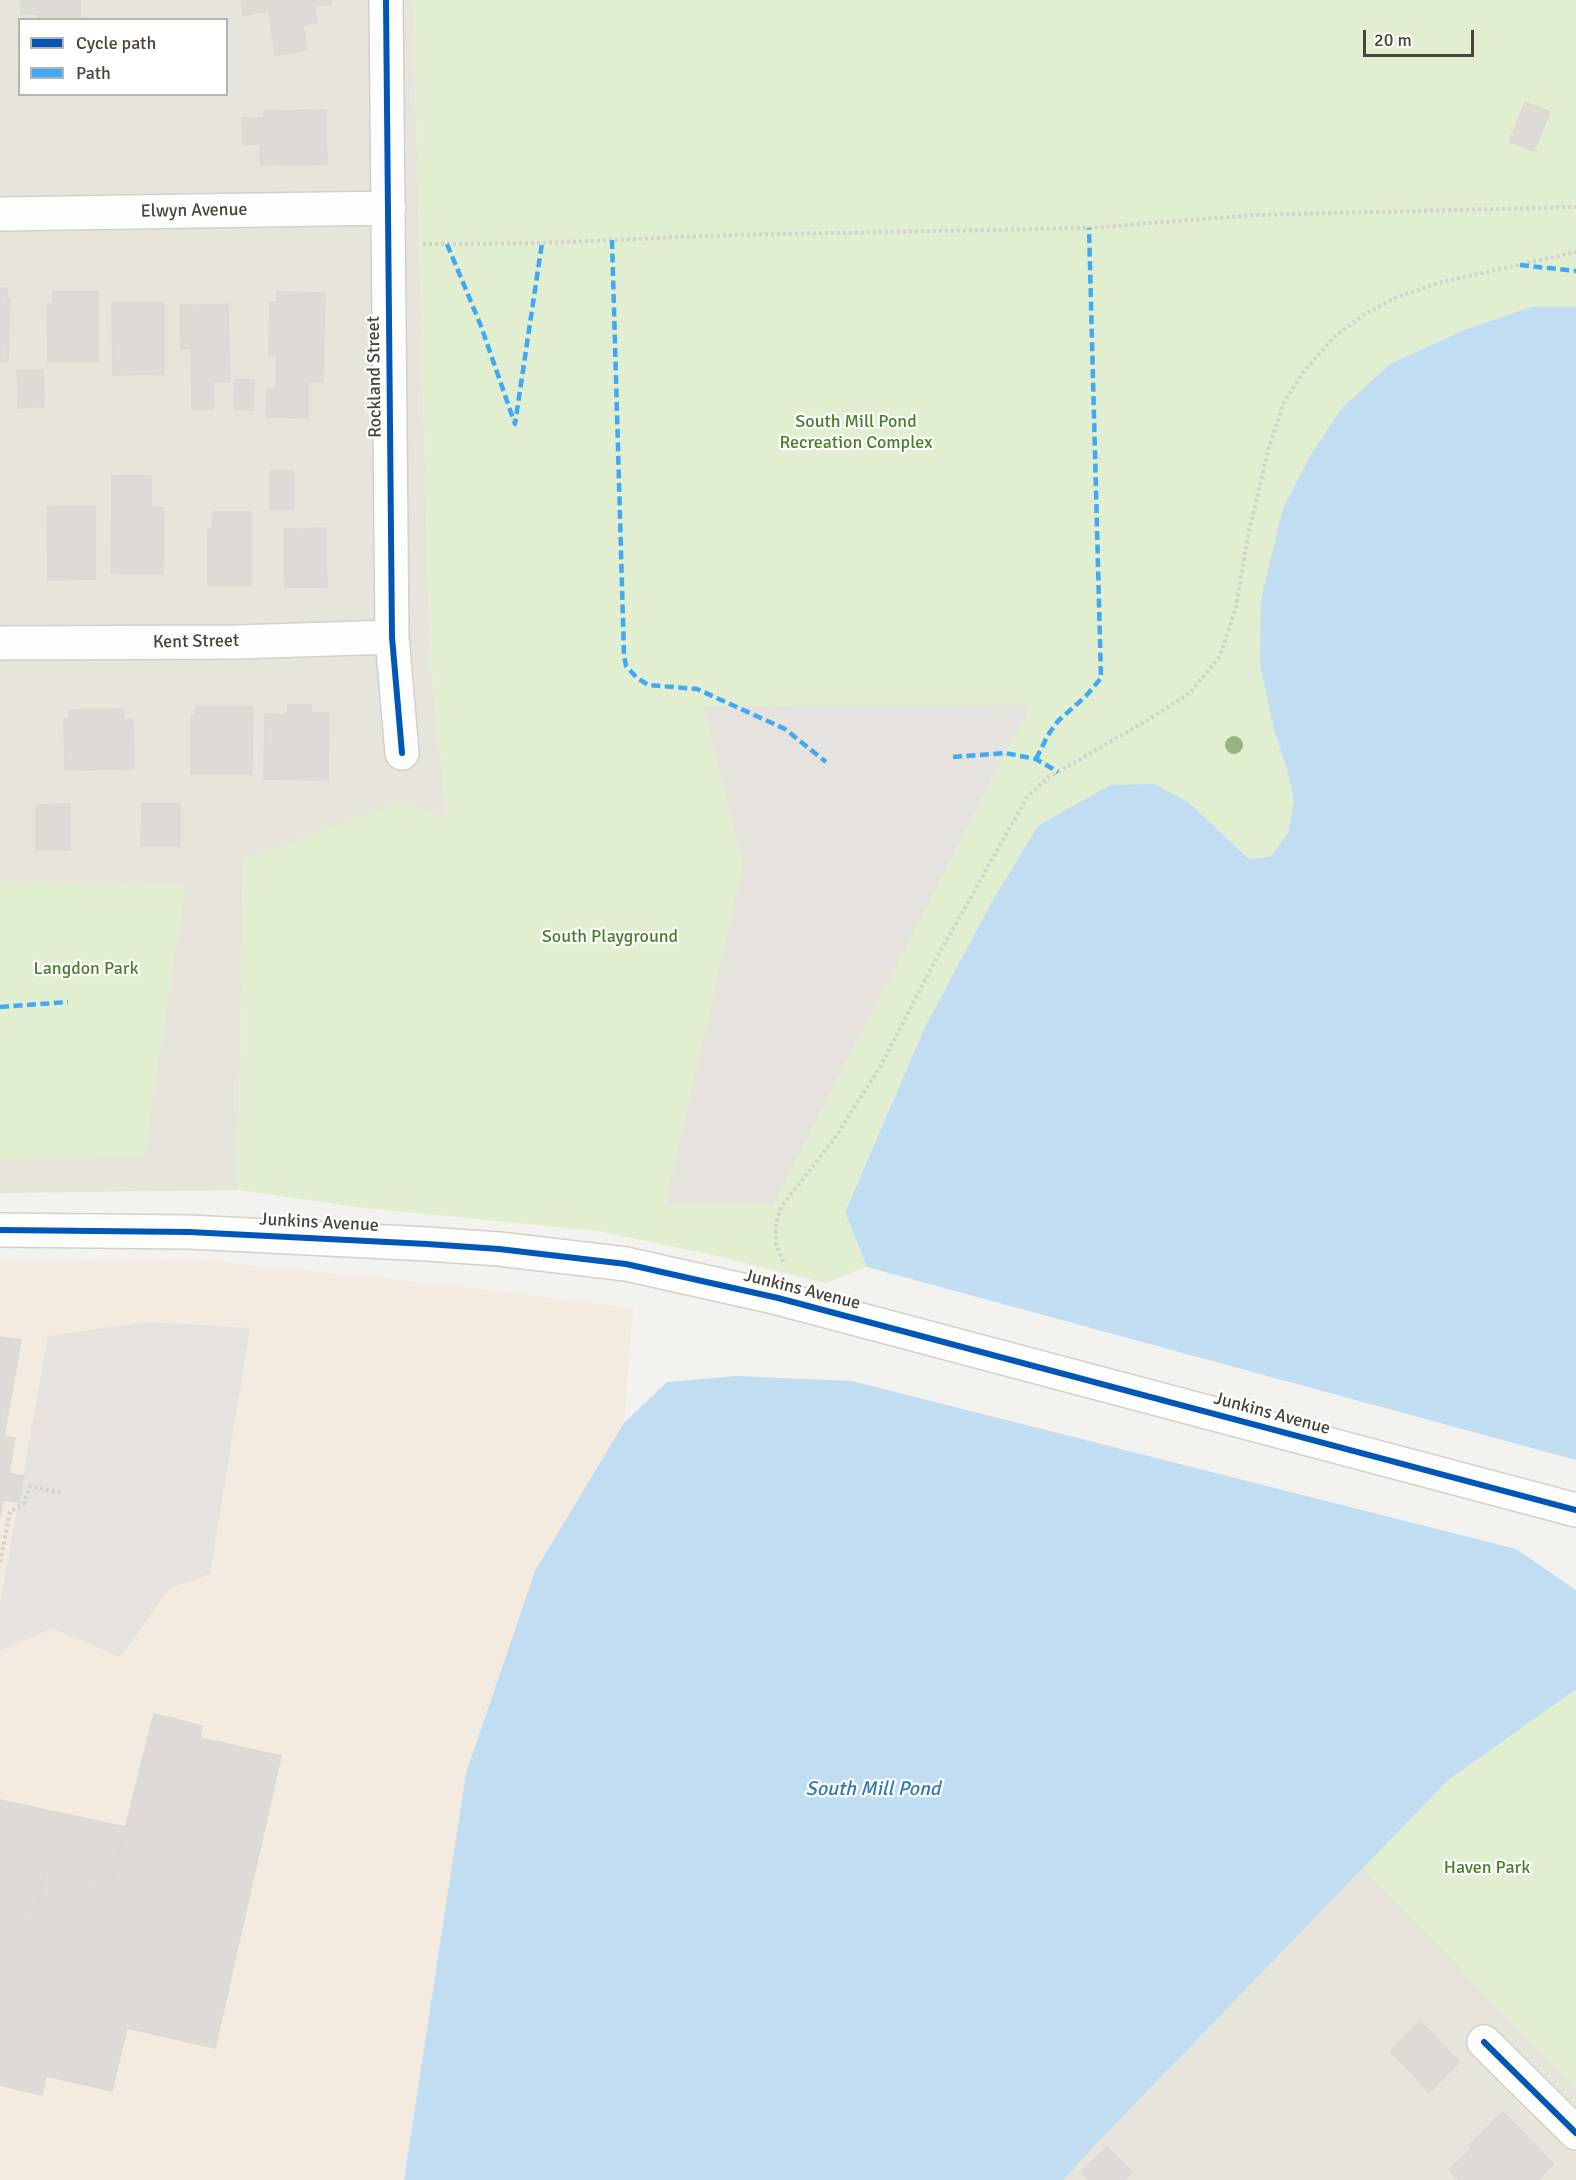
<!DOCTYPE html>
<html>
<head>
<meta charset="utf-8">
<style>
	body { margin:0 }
	#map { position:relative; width:1576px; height:2180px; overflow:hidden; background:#f4f2ee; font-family:Signika,sans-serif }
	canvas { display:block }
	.legend { position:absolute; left:18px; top:18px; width:210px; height:78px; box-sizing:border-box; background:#fff; border:2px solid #b7b4b0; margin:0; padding:8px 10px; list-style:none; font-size:18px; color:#4b4439 }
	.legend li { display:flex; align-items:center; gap:12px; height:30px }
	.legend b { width:30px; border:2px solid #b7b4b0 }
	.scale { position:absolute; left:1363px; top:30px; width:111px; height:27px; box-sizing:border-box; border:3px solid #4b4439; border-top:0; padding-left:8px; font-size:18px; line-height:21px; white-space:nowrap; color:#4b4439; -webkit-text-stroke:4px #fff; paint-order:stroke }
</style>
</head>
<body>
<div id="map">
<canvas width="1576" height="2180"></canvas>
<ul class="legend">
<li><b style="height:8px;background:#0057b8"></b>Cycle path</li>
<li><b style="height:8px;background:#3fa9f5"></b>Path</li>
</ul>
<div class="scale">20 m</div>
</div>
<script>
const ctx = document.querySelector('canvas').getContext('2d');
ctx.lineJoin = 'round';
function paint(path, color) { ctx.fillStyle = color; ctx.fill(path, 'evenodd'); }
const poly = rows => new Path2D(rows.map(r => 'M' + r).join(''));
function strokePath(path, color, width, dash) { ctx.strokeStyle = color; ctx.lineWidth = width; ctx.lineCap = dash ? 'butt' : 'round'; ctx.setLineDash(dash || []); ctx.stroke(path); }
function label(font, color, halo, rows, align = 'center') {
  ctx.font = font + ' Signika,sans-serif'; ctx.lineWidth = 4.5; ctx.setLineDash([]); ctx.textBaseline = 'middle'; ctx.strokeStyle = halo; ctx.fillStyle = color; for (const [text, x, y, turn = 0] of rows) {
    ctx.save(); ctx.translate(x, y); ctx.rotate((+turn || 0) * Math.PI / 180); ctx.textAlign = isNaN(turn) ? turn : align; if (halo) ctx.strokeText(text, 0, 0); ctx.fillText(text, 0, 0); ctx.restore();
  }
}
const residential = poly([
	[0,0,413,0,430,659,447,817,243,859,238,1190,0,1193],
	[20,20,226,20,226,94,20,94],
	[1576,1689,1576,2180,1063,2180,1095,2144,1447,1781]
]);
const commercial = poly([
	[187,1259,455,1286,633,1308,624,1423,535,1571,466,1773,404,2180,0,2180,0,1262]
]);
const green = poly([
	[413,0,1576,0,1576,307,1531,307,1464,330,1390,364,1341,409,1310,456,1283,508,1287,769,1294,801,1288,833,1270,857,1249,859,1218,829,990,905,924,1029,845,1211,867,1267,825,1283,713,1255,598,1231,364,1208,238,1190,243,859,400,802,447,817,430,659],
	[0,881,186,884,144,1156,0,1159],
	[1576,1689,1576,2087,1362,1868,1447,1781]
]);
const parking = poly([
	[1030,705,773,1204,666,1203,743,866,703,706],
	[148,1322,250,1328,210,1574,170,1588,120,1657,52,1628,0,1651,0,1604,48,1336]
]);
const water = poly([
	[1531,307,1576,307,1576,1460,867,1267,845,1212,924,1029,990,905,1038,826,1110,785,1154,784,1188,802,1249,859,1270,857,1288,833,1294,801,1287,769,1274,729,1260,664,1261,599,1283,508,1310,456,1341,409,1390,364,1464,330],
	[736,1376,852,1381,1516,1549,1576,1590,1576,1689,1447,1781,1096,2144,1063,2180,404,2180,466,1773,535,1571,624,1423,667,1382]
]);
const building = poly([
	[21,0,80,0,80,18,38,20,38,14,21,14,21,0],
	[241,0,331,0,331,4,314,6,317,23,303,25,307,50,275,55,269,11,243,15,241,0],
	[1525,102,1550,112,1534,151,1509,142,1525,102],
	[326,110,327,164,260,165,260,144,243,145,242,118,264,118,264,111,326,110],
	[0,288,7,288,7,301,10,299,8,361,0,361,0,288],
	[53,292,98,292,98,362,48,362,47,304,53,304,53,292],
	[277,292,325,293,323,382,308,382,308,418,266,417,267,389,276,389,277,355,269,355,270,302,277,302,277,292],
	[112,303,164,303,164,374,113,375,112,303],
	[228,304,230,382,213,382,214,409,192,409,191,348,181,349,180,305,228,304],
	[17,370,43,370,44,407,18,408,17,370],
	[235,380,254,380,253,410,234,409,235,380],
	[270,471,294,471,294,509,270,509,270,471],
	[112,476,151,476,151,507,164,508,163,574,111,573,112,476],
	[95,506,95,579,48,580,47,507,95,506],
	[213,512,251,512,251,585,208,585,208,529,212,529,213,512],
	[326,528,327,587,285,587,284,529,326,528],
	[288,704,311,705,311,713,329,713,328,780,264,779,265,714,287,715,288,704],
	[196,707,253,707,252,774,191,774,191,716,195,716,196,707],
	[124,709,124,720,133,719,134,769,65,770,64,719,70,719,69,710,124,709],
	[70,804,70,850,36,850,36,805,70,804],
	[142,804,180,804,180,846,141,846,142,804],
	[0,1337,21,1340,4,1436,15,1438,9,1473,24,1476,19,1502,3,1500,0,1517,0,1337],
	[154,1714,202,1726,200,1738,281,1756,215,2048,127,2028,112,2091,46,2076,42,2095,0,2085,0,1913,35,1920,45,1871,111,1885,154,1714],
	[0,1800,125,1827,110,1884,45,1870,34,1920,0,1912,0,1800],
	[1420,2021,1460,2062,1429,2092,1390,2051,1420,2021],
	[1503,2112,1554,2164,1538,2180,1459,2180,1449,2170,1472,2148,1469,2145,1503,2112],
	[1107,2147,1132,2172,1124,2180,1089,2180,1081,2172,1107,2147]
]);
const path = poly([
	[423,244,542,243,730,235,1089,228,1254,215,1576,207],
	[783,1262,776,1244,776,1225,781,1207,834,1139,880,1067,935,961,1027,797,1049,777,1146,721,1190,693,1220,656,1236,607,1248,535,1269,447,1284,402,1304,371,1334,337,1365,314,1397,297,1442,282,1576,252],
	[0,1562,10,1512,24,1503,30,1486,62,1493]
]);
const minor = poly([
	[386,0,392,637,402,753],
	[0,214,389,208],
	[0,643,237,642,392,637],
	[0,1230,189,1232,427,1244,499,1249,626,1264,778,1298,1576,1510],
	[1484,2042,1576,2133]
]);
const quiet = poly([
	[612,240,624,655,626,666,636,677,648,685,697,689,785,729,826,762],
	[447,244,481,326,515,424,542,243],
	[1520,265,1576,271],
	[953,757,1005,753,1036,759,1058,772],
	[1036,759,1048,735,1058,721,1086,696,1101,678,1089,228],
	[0,1007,68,1002]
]);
const cycleway = poly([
	[386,0,392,637,402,753],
	[0,1230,189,1232,427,1244,499,1249,626,1264,778,1298,1576,1510],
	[1484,2042,1576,2133]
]);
const trees = [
	[1234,745]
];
const streetNames = [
	["Elwyn Avenue",194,211,-1],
	["Rockland Street",375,377,-91],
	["Kent Street",196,642,-1],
	["Junkins Avenue",319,1223,3],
	["Junkins Avenue",802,1290,14],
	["Junkins Avenue",1272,1414,15]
];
const parkNames = [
	["South Mill Pond",856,422],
	["Recreation Complex",856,443],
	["South Playground",610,937],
	["Langdon Park",86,969],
	["Haven Park",1487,1868]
];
const waterNames = [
	["South Mill Pond",873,1790]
];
paint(residential, '#e7e4dc');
paint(commercial, '#f3ebdf');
paint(green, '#e1eecf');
paint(parking, '#e6e3df');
paint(water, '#c0ddf1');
paint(building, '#dedbd6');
strokePath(building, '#dcd9d4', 1.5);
strokePath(minor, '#d2d0cb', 36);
strokePath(path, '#d3d2cc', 4, [3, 3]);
strokePath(minor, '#fdfdfc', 33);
strokePath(quiet, '#3fa9f5', 4.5, [9, 4.5]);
strokePath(cycleway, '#0057b8', 6);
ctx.fillStyle = '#96b382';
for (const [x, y] of trees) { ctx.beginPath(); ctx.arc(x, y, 9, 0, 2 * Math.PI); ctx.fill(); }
label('18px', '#4b4439', '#fff', streetNames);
label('18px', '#4a7f2a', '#fff', parkNames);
label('italic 20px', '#2e7ab2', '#fff', waterNames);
</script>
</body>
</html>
